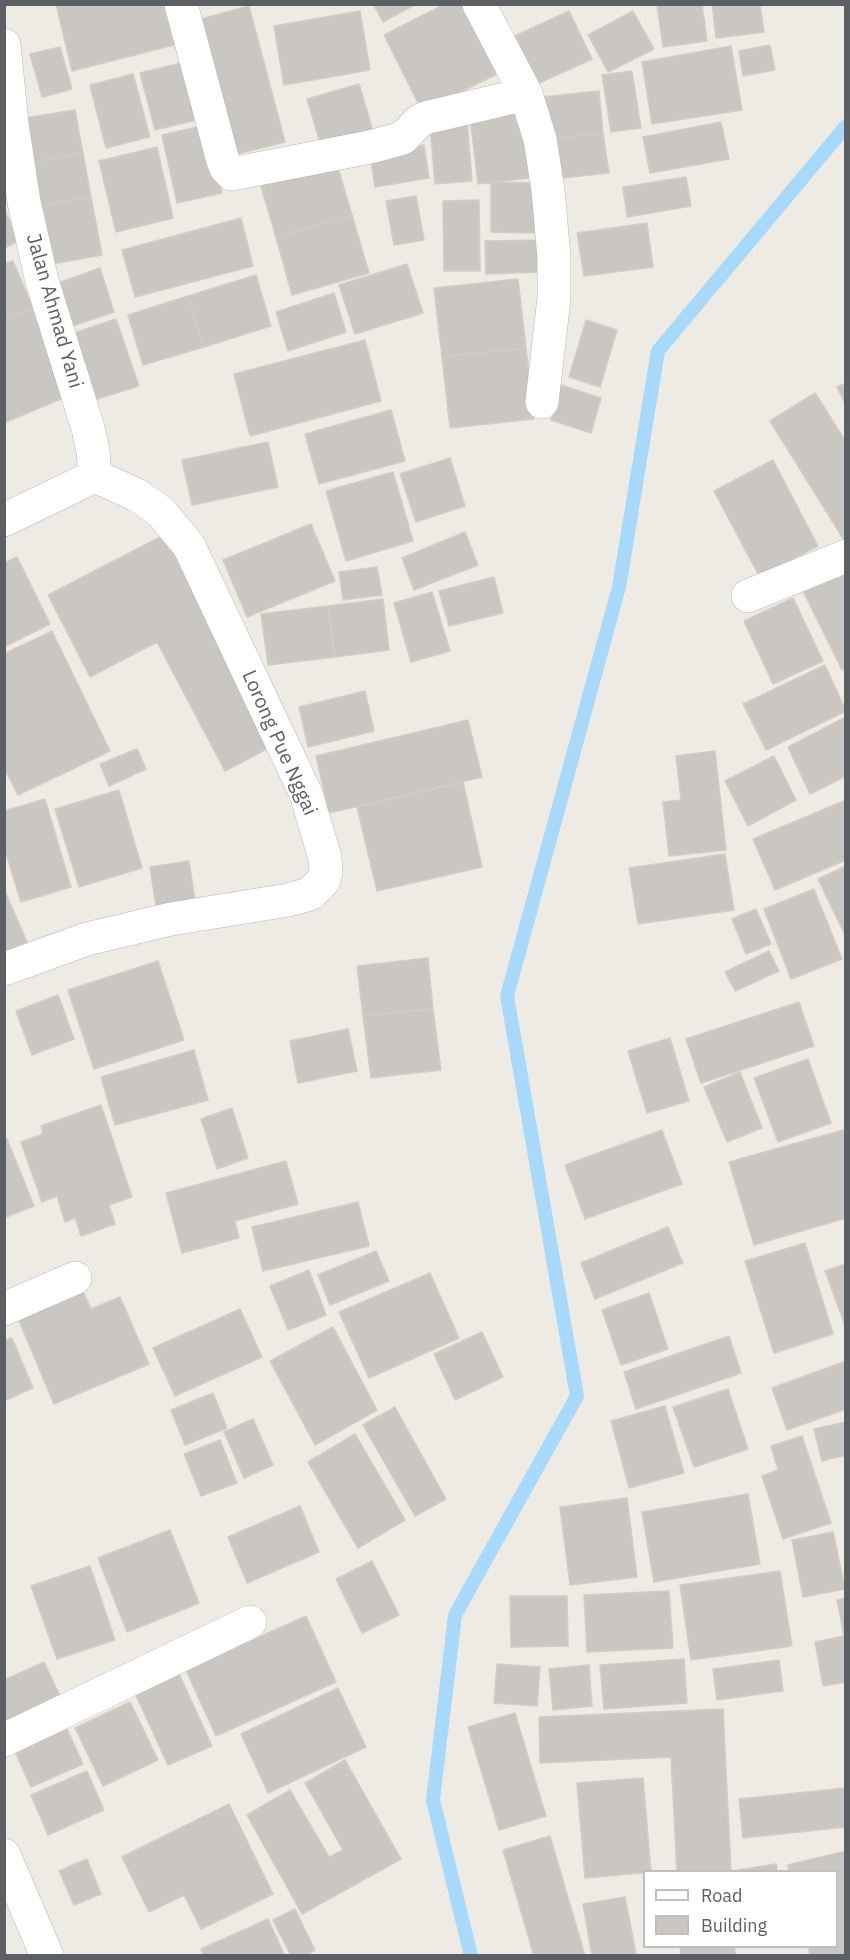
<!DOCTYPE html>
<html>
<head>
<meta charset="utf-8">
<style>
	body { margin:0 }
	#map { position:relative; width:850px; height:1960px; overflow:hidden; background:#eeebe4; font-family:"IBM Plex Sans",sans-serif }
	canvas { display:block }
	.frame { position:absolute; inset:0; border:6px solid #5c6064; pointer-events:none }
	.legend { position:absolute; left:643px; top:1870px; width:195px; height:78px; box-sizing:border-box; background:#fff; border:2px solid #bebfc1; margin:0; padding:8px 10px; list-style:none; font-size:18px; color:#5c6064 }
	.legend li { display:flex; align-items:center; gap:12px; height:30px }
	.legend b { width:30px; border:2px solid #bebfc1 }
</style>
</head>
<body>
<div id="map">
<canvas width="850" height="1960"></canvas>
<div class="frame"></div>
<ul class="legend">
<li><b style="height:8px;background:#fff"></b>Road</li>
<li><b style="height:16px;background:#cac6c2"></b>Building</li>
</ul>
</div>
<script>
const ctx = document.querySelector('canvas').getContext('2d');
ctx.lineJoin = 'round';
const poly = rows => new Path2D(rows.map(r => 'M' + r).join(''));
function strokePath(path, color, width, dash) { ctx.strokeStyle = color; ctx.lineWidth = width; ctx.lineCap = dash ? 'butt' : 'round'; ctx.setLineDash(dash || []); ctx.stroke(path); }
function paint(path, color) { ctx.fillStyle = color; ctx.fill(path, 'evenodd'); }
function label(font, color, halo, rows, align = 'center') {
  ctx.font = font + ' "IBM Plex Sans",sans-serif'; ctx.lineWidth = 4.5; ctx.setLineDash([]); ctx.textBaseline = 'middle'; ctx.strokeStyle = halo; ctx.fillStyle = color; for (const [text, x, y, turn = 0] of rows) {
    ctx.save(); ctx.translate(x, y); ctx.rotate((+turn || 0) * Math.PI / 180); ctx.textAlign = isNaN(turn) ? turn : align; if (halo) ctx.strokeText(text, 0, 0); ctx.fillText(text, 0, 0); ctx.restore();
  }
}
const stream = poly([
	[471,1956,433,1800,455,1615,577,1396,507,996,619,587,658,351,846,126]
]);
const building = poly([
	[56,4,164,4,174,45,72,71,56,4],
	[373,4,416,4,383,22,373,4],
	[445,4,465,4,499,73,422,111,384,35,445,4],
	[657,4,702,4,707,41,663,47,657,4],
	[712,4,760,4,764,32,716,38,712,4],
	[249,6,285,142,237,154,201,19,249,6],
	[360,11,370,70,284,85,274,26,360,11],
	[569,11,592,59,537,84,515,36,569,11],
	[633,11,654,49,608,72,588,35,633,11],
	[770,45,775,70,743,76,739,51,770,45],
	[731,46,742,110,652,124,642,62,731,46],
	[60,47,72,89,42,97,30,54,60,47],
	[181,63,196,120,155,130,140,73,181,63],
	[632,71,641,128,611,132,602,75,632,71],
	[133,74,150,137,106,148,90,85,133,74],
	[359,84,373,131,321,146,307,99,359,84],
	[599,91,603,133,548,139,542,97,599,91],
	[528,109,537,177,478,184,470,116,528,109],
	[75,110,83,153,33,162,25,118,75,110],
	[467,120,472,181,435,184,430,124,467,120],
	[721,122,729,159,650,173,643,137,721,122],
	[206,125,222,193,177,203,162,135,206,125],
	[603,133,609,173,552,179,548,139,603,133],
	[424,145,429,178,375,187,370,153,424,145],
	[157,147,173,218,116,232,99,161,157,147],
	[83,153,91,197,41,205,33,162,83,153],
	[336,161,352,215,276,237,260,183,336,161],
	[686,177,691,206,627,217,623,187,686,177],
	[491,182,535,183,535,233,491,232,491,182],
	[416,196,424,240,394,245,386,201,416,196],
	[91,197,102,255,52,264,41,205,91,197],
	[479,200,480,271,444,271,443,201,479,200],
	[4,209,19,241,4,248,4,209],
	[352,215,369,273,292,295,276,237,352,215],
	[241,218,253,266,135,297,122,250,241,218],
	[647,223,653,267,584,276,577,233,647,223],
	[540,240,541,272,486,274,485,241,540,240],
	[13,261,33,308,4,320,4,264,13,261],
	[407,264,423,313,355,334,339,285,407,264],
	[100,268,114,312,72,326,58,283,100,268],
	[256,275,271,326,204,347,188,296,256,275],
	[518,279,526,348,442,357,434,288,518,279],
	[334,293,346,332,288,351,276,312,334,293],
	[188,296,204,347,143,365,128,315,188,296],
	[33,308,70,395,4,423,4,320,33,308],
	[116,319,139,386,97,399,74,333,116,319],
	[586,320,617,330,600,387,569,377,586,320],
	[365,340,381,401,250,436,234,374,365,340],
	[526,348,534,419,450,428,442,357,526,348],
	[846,383,846,405,837,387,846,383],
	[561,385,601,398,591,433,551,420,561,385],
	[815,393,846,442,844,540,770,421,815,393],
	[391,410,405,461,319,484,305,434,391,410],
	[268,442,278,487,192,505,182,460,268,442],
	[450,458,465,506,416,522,400,474,450,458],
	[773,460,818,546,759,576,714,491,773,460],
	[393,472,413,541,346,561,326,491,393,472],
	[311,524,335,581,247,617,223,560,311,524],
	[465,532,478,565,414,590,402,558,465,532],
	[166,534,276,744,225,771,157,642,90,677,48,595,166,534],
	[17,557,50,624,4,647,4,563,17,557],
	[377,567,382,595,343,600,339,572,377,567],
	[846,570,846,668,842,670,803,591,846,570],
	[494,577,503,613,449,626,439,591,494,577],
	[432,592,450,651,411,662,394,603,432,592],
	[793,598,823,661,773,684,744,621,793,598],
	[383,599,389,650,335,657,328,606,383,599],
	[328,606,335,657,268,665,261,614,328,606],
	[52,631,110,751,18,795,4,768,4,654,52,631],
	[825,665,846,711,766,750,743,704,825,665],
	[365,691,374,731,308,747,299,707,365,691],
	[846,717,846,776,810,794,788,747,846,717],
	[468,720,482,777,329,813,316,756,468,720],
	[137,749,146,769,109,786,100,764,137,749],
	[715,751,726,850,669,856,663,802,681,800,676,756,715,751],
	[774,756,796,800,748,826,725,781,774,756],
	[463,782,482,867,377,891,357,807,463,782],
	[119,790,142,868,79,887,55,809,119,790],
	[45,799,71,887,21,902,4,847,4,811,45,799],
	[846,800,846,860,775,890,753,839,846,800],
	[725,854,734,910,638,924,629,868,725,854],
	[189,861,195,900,156,906,150,867,189,861],
	[846,866,846,937,818,879,846,866],
	[4,889,27,942,4,952,4,889],
	[814,889,842,959,791,979,764,909,814,889],
	[756,909,771,944,746,954,732,919,756,909],
	[769,951,779,971,735,991,725,972,769,951],
	[428,958,433,1009,363,1016,357,966,428,958],
	[158,961,184,1040,94,1069,68,990,158,961],
	[58,995,74,1039,32,1055,16,1011,58,995],
	[799,1002,814,1046,701,1083,686,1039,799,1002],
	[433,1009,441,1070,371,1078,363,1016,433,1009],
	[348,1029,357,1071,298,1083,290,1041,348,1029],
	[670,1038,689,1101,647,1113,628,1051,670,1038],
	[194,1050,208,1100,115,1125,101,1077,194,1050],
	[808,1059,831,1123,778,1142,754,1078,808,1059],
	[740,1072,762,1128,727,1142,704,1087,740,1072],
	[101,1105,132,1197,109,1205,115,1224,81,1236,75,1218,65,1222,57,1196,42,1202,21,1142,43,1134,41,1126,101,1105],
	[232,1108,248,1158,217,1169,201,1119,232,1108],
	[662,1130,682,1184,585,1219,565,1165,662,1130],
	[843,1130,846,1138,846,1218,754,1245,729,1162,843,1130],
	[7,1139,34,1206,4,1218,4,1141,7,1139],
	[286,1161,298,1204,235,1221,239,1238,182,1253,166,1193,286,1161],
	[358,1202,369,1246,263,1271,252,1227,358,1202],
	[668,1227,683,1263,595,1299,581,1263,668,1227],
	[805,1243,833,1334,774,1353,745,1261,805,1243],
	[376,1251,389,1281,330,1305,318,1275,376,1251],
	[846,1264,846,1328,825,1271,846,1264],
	[309,1270,326,1315,288,1330,270,1286,309,1270],
	[430,1273,459,1338,369,1378,339,1312,430,1273],
	[82,1289,91,1309,120,1297,149,1364,54,1404,17,1316,82,1289],
	[649,1293,668,1349,621,1365,602,1310,649,1293],
	[240,1309,262,1357,175,1396,153,1348,240,1309],
	[333,1327,377,1410,315,1445,270,1361,333,1327],
	[482,1332,503,1377,455,1400,434,1354,482,1332],
	[729,1336,741,1373,636,1409,624,1372,729,1336],
	[12,1338,33,1388,4,1401,4,1341,12,1338],
	[846,1361,846,1409,787,1430,772,1388,846,1361],
	[728,1389,748,1449,694,1467,673,1407,728,1389],
	[213,1393,227,1428,185,1445,171,1410,213,1393],
	[665,1406,684,1473,629,1488,611,1421,665,1406],
	[395,1407,446,1499,415,1516,363,1425,395,1407],
	[253,1419,273,1465,244,1478,224,1432,253,1419],
	[846,1422,846,1455,822,1461,814,1429,846,1422],
	[355,1434,405,1520,358,1548,308,1462,355,1434],
	[802,1436,831,1523,783,1539,762,1476,778,1470,771,1446,802,1436],
	[220,1440,237,1483,201,1496,184,1454,220,1440],
	[748,1494,760,1564,654,1582,642,1512,748,1494],
	[627,1498,637,1577,570,1585,560,1507,627,1498],
	[300,1506,319,1552,247,1583,228,1537,300,1506],
	[170,1530,199,1603,127,1632,98,1558,170,1530],
	[833,1532,845,1589,803,1597,792,1540,833,1532],
	[372,1561,399,1615,362,1633,336,1579,372,1561],
	[90,1566,115,1640,57,1659,31,1586,90,1566],
	[780,1571,792,1646,691,1660,680,1585,780,1571],
	[669,1591,673,1648,587,1652,584,1595,669,1591],
	[510,1596,567,1596,568,1646,511,1647,510,1596],
	[846,1598,846,1682,823,1686,815,1642,844,1636,837,1600,846,1598],
	[306,1616,336,1682,216,1736,186,1670,306,1616],
	[684,1659,687,1703,604,1709,600,1665,684,1659],
	[779,1660,783,1691,717,1700,713,1669,779,1660],
	[44,1662,61,1698,4,1724,4,1680,44,1662],
	[497,1664,540,1667,537,1706,494,1703,497,1664],
	[589,1665,592,1706,553,1710,549,1669,589,1665],
	[176,1667,212,1746,168,1765,132,1687,176,1667],
	[338,1688,366,1747,268,1793,241,1734,338,1688],
	[130,1702,158,1760,103,1786,75,1728,130,1702],
	[723,1709,731,1872,677,1872,671,1757,540,1763,539,1717,723,1709],
	[515,1713,546,1816,499,1830,468,1727,515,1713],
	[67,1729,83,1764,31,1787,15,1752,67,1729],
	[345,1760,401,1859,302,1914,247,1815,290,1790,329,1857,343,1850,305,1783,345,1760],
	[87,1771,104,1810,48,1835,31,1795,87,1771],
	[643,1778,651,1872,585,1878,577,1783,643,1778],
	[846,1788,846,1827,743,1838,739,1799,846,1788],
	[229,1804,273,1894,201,1929,184,1895,149,1912,122,1857,229,1804],
	[550,1836,585,1956,534,1956,503,1850,550,1836],
	[846,1851,846,1956,810,1956,808,1946,836,1946,836,1872,789,1872,788,1865,846,1851],
	[87,1859,101,1894,74,1905,59,1871,87,1859],
	[776,1864,777,1872,738,1872,738,1870,776,1864],
	[625,1897,636,1954,592,1956,583,1904,625,1897],
	[295,1909,315,1950,304,1956,291,1956,273,1920,295,1909],
	[268,1919,285,1956,204,1956,201,1949,268,1919],
	[680,1946,735,1946,735,1956,681,1956,680,1946]
]);
const street = poly([
	[181,4,223,161,226,168,232,174,370,147,403,138,418,122,425,118,526,94],
	[479,4,526,94,540,139,548,190,554,257,554,298,542,402],
	[4,45,12,124,24,202,42,281,88,428,93,451,95,476],
	[4,520,95,476],
	[748,596,846,556],
	[4,969,87,939,171,919,288,900,310,894,324,880,326,872,325,858,306,794,189,546,161,512,137,495,95,476],
	[4,1309,75,1278],
	[4,1740,250,1622],
	[4,1855,47,1956]
]);
const streetNames = [
	["Jalan Ahmad Yani",54,311,74],
	["Lorong Pue Nggai",279,743,66]
];
strokePath(stream, '#a8d9fb', 14);
paint(building, '#cac6c2');
strokePath(building, '#d2cdc3', 1.5);
strokePath(street, '#b5b7bb', 34);
strokePath(street, '#fff', 33);
label('20px', '#5c6064', '#fff', streetNames);
</script>
</body>
</html>
